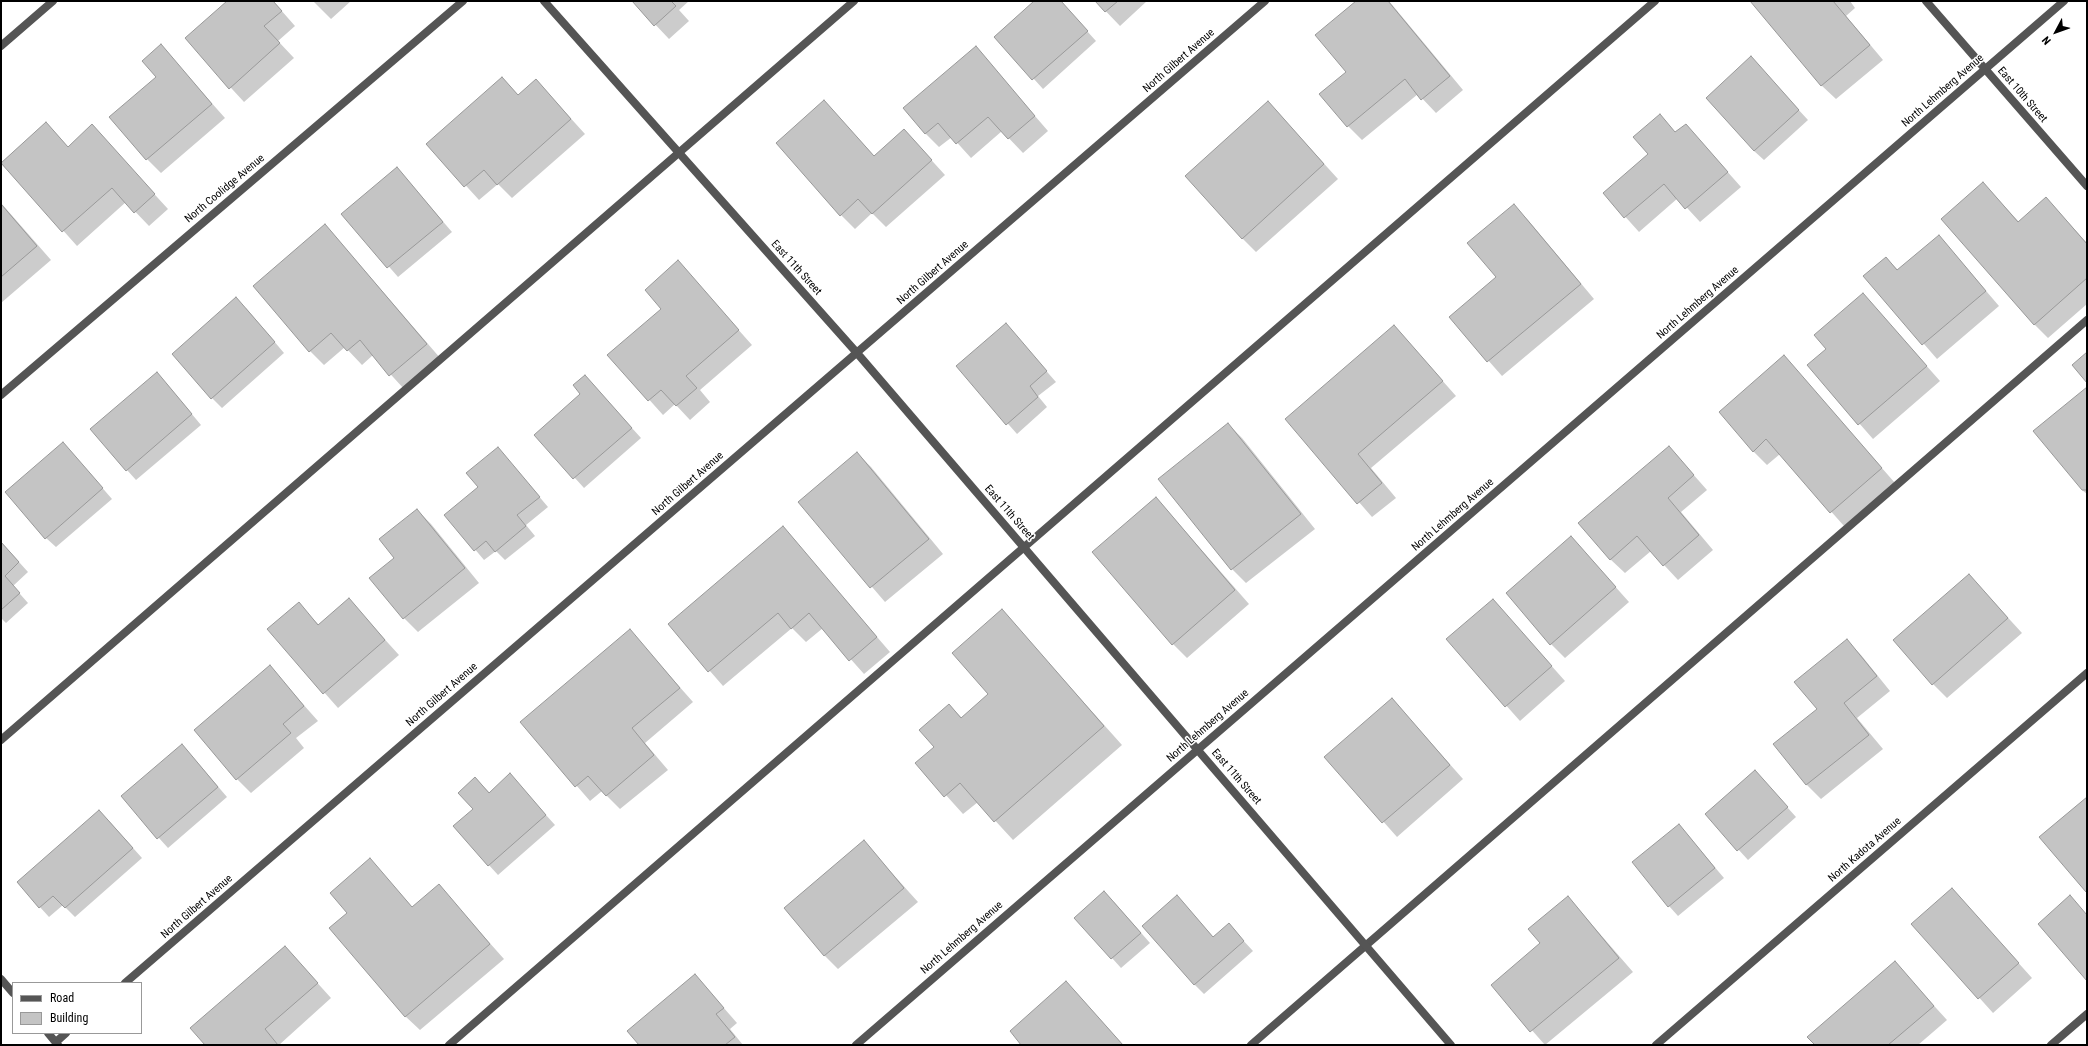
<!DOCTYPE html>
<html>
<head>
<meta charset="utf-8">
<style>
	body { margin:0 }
	#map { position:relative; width:2088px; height:1046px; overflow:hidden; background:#fff; font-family:"Roboto Condensed",sans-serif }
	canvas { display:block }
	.frame { position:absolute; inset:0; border:2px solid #000; pointer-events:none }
	.legend { position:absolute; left:12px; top:982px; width:130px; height:52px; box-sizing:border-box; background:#fff; border:1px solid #999; margin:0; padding:5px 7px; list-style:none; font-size:12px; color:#000 }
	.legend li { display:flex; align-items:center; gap:8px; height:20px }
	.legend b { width:20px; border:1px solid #999 }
	.north { position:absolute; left:2036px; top:12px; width:40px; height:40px; -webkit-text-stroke:3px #fff; paint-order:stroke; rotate:229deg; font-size:11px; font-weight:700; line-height:16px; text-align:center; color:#000 }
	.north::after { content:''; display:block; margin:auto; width:14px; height:18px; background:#000; clip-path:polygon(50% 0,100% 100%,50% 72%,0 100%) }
</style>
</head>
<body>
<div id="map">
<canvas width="2088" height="1046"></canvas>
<div class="frame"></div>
<ul class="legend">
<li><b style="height:5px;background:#555"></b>Road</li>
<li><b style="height:11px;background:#c4c4c4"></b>Building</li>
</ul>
<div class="north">N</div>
</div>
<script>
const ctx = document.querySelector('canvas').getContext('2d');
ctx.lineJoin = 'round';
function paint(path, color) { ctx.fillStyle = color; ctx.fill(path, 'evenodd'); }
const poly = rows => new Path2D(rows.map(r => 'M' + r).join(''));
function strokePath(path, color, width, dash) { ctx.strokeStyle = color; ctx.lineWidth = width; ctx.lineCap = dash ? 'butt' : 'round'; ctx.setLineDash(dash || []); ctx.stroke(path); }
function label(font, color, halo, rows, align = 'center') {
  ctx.font = font + ' "Roboto Condensed",sans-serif'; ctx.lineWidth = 3; ctx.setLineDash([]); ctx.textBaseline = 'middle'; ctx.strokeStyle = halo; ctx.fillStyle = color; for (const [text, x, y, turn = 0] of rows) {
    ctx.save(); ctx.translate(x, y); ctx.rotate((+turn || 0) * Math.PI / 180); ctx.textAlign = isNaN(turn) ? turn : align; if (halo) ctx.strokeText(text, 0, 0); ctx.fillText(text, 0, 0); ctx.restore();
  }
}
const shadow = poly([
	[229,1,273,1,295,26,278,41,294,58,244,102,186,39],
	[313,1,351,1,331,19],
	[633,1,689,1,679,10,689,21,669,39],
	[1036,1,1060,1,1096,41,1043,89,996,37],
	[1096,1,1147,1,1120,26],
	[1358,1,1389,1,1463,90,1436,113,1418,94,1362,140,1348,126,1347,72],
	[1751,1,1850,1,1855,8,1846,16,1883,60,1836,99,1821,85],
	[161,46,225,118,161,173,147,159],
	[976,48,1048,131,1023,153,1002,131,971,158,952,137,939,147,925,133],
	[1751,58,1808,120,1764,160,1754,151],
	[502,79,519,96,536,80,585,134,512,198,498,184,479,200,428,144],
	[824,101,875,157,904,130,945,175,886,227,872,213,855,229,841,215],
	[1268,102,1338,179,1256,252,1242,238],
	[1660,116,1676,133,1686,125,1741,187,1700,222,1678,198,1639,232,1604,193,1649,154],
	[46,123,68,147,92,126,168,209,149,226,126,202,77,246,2,162],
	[397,168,452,232,398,277,343,214],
	[1983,183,2019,222,2046,198,2087,243,2087,304,2048,338,2034,324],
	[1,203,51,260,1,303],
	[1514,206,1528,220,1594,299,1502,376,1450,317,1498,278],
	[325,225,441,359,404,389,373,355,362,365,345,347,324,365,310,351],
	[1939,236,1999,306,1937,359,1865,276,1886,258,1899,271],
	[678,262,752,345,700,390,710,402,690,420,675,404,663,415,609,355,662,309],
	[1863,294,1940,381,1873,439,1808,365,1827,349],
	[246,308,284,353,222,408,212,398],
	[1006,325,1056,382,1038,396,1047,407,1017,434,957,366],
	[1394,326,1456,396,1371,468,1396,498,1372,517,1286,419],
	[1784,356,1895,483,1844,526,1780,454,1767,465,1753,451],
	[585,376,641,438,584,488,536,435,582,394],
	[166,383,201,425,136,480,127,470],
	[2087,388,2087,494,2082,490],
	[1228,424,1242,438,1315,529,1246,583,1232,569,1160,479],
	[1669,447,1707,490,1681,512,1713,550,1678,580,1651,551,1625,573,1610,559],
	[498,448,548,507,526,525,535,536,505,560,496,551,484,560,446,515,479,487],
	[72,453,112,499,56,547,46,538],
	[857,453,871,467,943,554,885,602,799,502],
	[1156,498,1249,604,1187,658,1173,644],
	[417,510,431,524,479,583,418,632,404,618,396,558],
	[783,528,890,652,864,674,823,628,806,642,792,628,723,686,669,624],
	[1571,537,1629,602,1565,658,1551,644],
	[1,542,28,572,13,586,28,603,6,623,1,618],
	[1969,575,2022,633,1947,698,1933,684],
	[349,600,399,655,338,708,269,630,298,604,319,625],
	[1493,600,1565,681,1520,721,1448,640],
	[1002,611,1122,745,1013,840,978,802,963,814,917,763,936,747,949,705,962,718,989,694],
	[630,631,693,702,645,743,668,770,620,809,602,791,590,801,522,723],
	[1847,641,1861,655,1890,691,1857,718,1883,749,1821,799,1807,785,1774,744,1818,709],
	[270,667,318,721,296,738,304,748,251,793,237,779],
	[1392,699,1463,779,1397,837,1326,757],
	[191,755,227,797,168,848,122,797],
	[1755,771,1796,817,1748,860,1706,814],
	[510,775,555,825,498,875,454,827,474,810,475,778,490,793],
	[109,821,142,858,75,917,63,905,49,917,18,883],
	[1679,825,1724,878,1678,916,1669,906],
	[864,842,918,902,838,969,824,955],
	[370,860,413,908,439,886,504,959,420,1030,405,1016,348,913],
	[1952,889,2032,978,1993,1013,1913,924],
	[1568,897,1633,972,1545,1045,1492,985,1542,943],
	[1114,902,1150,943,1121,968,1076,918],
	[1186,906,1214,938,1229,925,1253,951,1204,994,1194,984],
	[285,947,331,998,279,1045,207,1045],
	[1895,963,1947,1020,1918,1045,1816,1045],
	[695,975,737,1023,730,1029,743,1045,640,1045],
	[1066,983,1080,997,1123,1045,1023,1045]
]);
const building = poly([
	[227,1,273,1,282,11,264,26,280,43,229,89,185,38,227,1],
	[632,1,671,1,676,6,654,26,632,1],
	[1034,1,1061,1,1088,31,1032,80,994,37,1034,1],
	[1095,1,1118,1,1105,12,1095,1],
	[1356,1,1388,1,1450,76,1421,100,1405,79,1347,127,1319,94,1346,72,1315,35,1356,1],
	[1750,1,1833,1,1870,45,1821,86,1750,1],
	[161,44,212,104,146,160,109,117,156,77,142,61,161,44],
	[976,46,1035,116,1008,139,988,117,956,144,938,123,925,134,903,108,976,46],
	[1751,56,1799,110,1754,151,1706,98,1751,56],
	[502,77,518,95,536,79,571,119,497,185,484,170,464,187,426,144,502,77],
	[824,100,874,156,904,129,932,160,872,214,858,199,840,216,776,143,824,100],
	[1268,101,1324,164,1242,239,1185,176,1268,101],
	[1660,114,1675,132,1686,124,1728,172,1685,209,1664,184,1624,218,1603,193,1648,154,1633,137,1660,114],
	[46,122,68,147,92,124,155,194,134,213,112,188,62,232,1,163,46,122],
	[397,167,443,222,387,268,341,214,397,167],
	[1983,182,2018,222,2046,197,2087,244,2087,278,2034,325,1941,219,1983,182],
	[1,204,37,246,1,277,1,204],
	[1514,204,1581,284,1487,362,1449,317,1496,277,1467,243,1514,204],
	[325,224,427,344,389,376,360,340,347,351,331,333,309,352,253,286,325,224],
	[1939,235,1986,291,1922,345,1863,276,1886,257,1897,270,1939,235],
	[678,260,739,330,686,376,697,388,676,406,661,390,648,401,607,355,661,309,645,290,678,260],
	[1863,293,1927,366,1858,425,1807,365,1826,349,1814,335,1863,293],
	[236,297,275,342,211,399,172,354,236,297],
	[1006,323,1047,371,1030,386,1038,397,1006,425,956,366,1006,323],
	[1394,325,1443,381,1358,454,1382,483,1357,504,1285,419,1394,325],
	[2087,352,2087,383,2072,365,2087,352],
	[1784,355,1882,468,1830,513,1766,439,1753,452,1719,412,1784,355],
	[157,372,192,414,126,471,90,429,157,372],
	[585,375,632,428,573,479,534,435,580,394,573,385,585,375],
	[2087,387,2087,490,2082,490,2033,431,2087,387],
	[1228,423,1301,514,1231,570,1158,479,1228,423],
	[63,442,103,488,45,539,5,492,63,442],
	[1669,446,1694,475,1668,498,1699,535,1663,566,1637,536,1610,560,1578,523,1669,446],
	[498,447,540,497,517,515,526,526,495,552,486,541,474,551,444,515,478,487,466,473,498,447],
	[857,452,929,539,870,588,798,502,857,452],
	[1156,497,1235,590,1172,645,1092,552,1156,497],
	[417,509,465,568,403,619,369,578,394,558,379,539,417,509],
	[783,526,877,637,849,661,809,613,791,629,778,613,708,672,668,624,783,526],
	[1571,536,1616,587,1550,645,1506,593,1571,536],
	[1,542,19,562,5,576,20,593,1,610,1,542],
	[1969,574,2008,618,1932,685,1893,640,1969,574],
	[349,598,385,640,323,694,267,629,299,602,318,625,349,598],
	[1493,599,1552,666,1505,707,1446,639,1493,599],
	[1002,609,1104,726,994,822,960,783,944,797,915,763,934,747,919,730,949,704,961,718,988,694,952,653,1002,609],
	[630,629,680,688,632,728,654,755,606,796,588,776,575,787,520,722,630,629],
	[1847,639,1877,676,1844,703,1869,735,1806,785,1773,744,1817,709,1794,682,1847,639],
	[270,665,304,706,283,724,291,733,236,780,194,730,270,665],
	[1392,698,1450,765,1382,823,1324,757,1392,698],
	[182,744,218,787,157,839,121,796,182,744],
	[1755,770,1788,807,1737,851,1705,814,1755,770],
	[510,773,546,815,488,866,453,826,473,809,458,793,475,777,489,793,510,773],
	[2087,797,2087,891,2086,892,2039,837,2087,797],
	[99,810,133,848,65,908,53,896,39,908,17,882,99,810],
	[1679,824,1715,868,1668,907,1632,862,1679,824],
	[864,840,904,888,824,956,784,908,864,840],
	[370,858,412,907,439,884,490,944,405,1017,329,928,347,913,330,893,370,858],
	[1952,888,2019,963,1978,999,1911,924,1952,888],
	[1104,891,1141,933,1111,959,1074,918,1104,891],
	[1177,895,1213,937,1229,923,1244,941,1194,985,1142,926,1177,895],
	[2070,895,2087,915,2087,981,2038,924,2070,895],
	[1568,896,1619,958,1530,1032,1491,985,1540,943,1528,929,1568,896],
	[285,946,318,983,265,1029,278,1045,205,1045,190,1028,285,946],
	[1895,961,1934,1006,1888,1045,1815,1045,1807,1037,1895,961],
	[695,974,724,1008,716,1014,735,1037,725,1045,639,1045,627,1031,695,974],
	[1066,981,1123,1045,1021,1045,1010,1031,1066,981]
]);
const service = poly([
	[1,46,53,1],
	[1,740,854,1],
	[449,1045,1655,1],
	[1251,1045,2087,320],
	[2051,1045,2087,1014]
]);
const minor = poly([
	[544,1,857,353,1451,1045],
	[1926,1,2087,186],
	[1,395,463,1],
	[125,983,1265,1],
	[56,1042,66,1033],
	[856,1045,2064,1],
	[1656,1045,2087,673]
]);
const tertiary = poly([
	[1,979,13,993],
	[48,1033,58,1045]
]);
const streetNames = [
	["North Gilbert Avenue",1179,61,-41],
	["North Lehmberg Avenue",1943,91,-41],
	["East 10th Street",2022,95,49],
	["North Coolidge Avenue",225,189,-40],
	["East 11th Street",796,268,48],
	["North Gilbert Avenue",933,273,-41],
	["North Lehmberg Avenue",1698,303,-41],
	["North Gilbert Avenue",688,484,-41],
	["East 11th Street",1009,513,49],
	["North Lehmberg Avenue",1453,515,-41],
	["North Gilbert Avenue",442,695,-41],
	["North Lehmberg Avenue",1208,726,-41],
	["East 11th Street",1236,777,49],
	["North Kadota Avenue",1865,850,-41],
	["North Gilbert Avenue",197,907,-41],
	["North Lehmberg Avenue",962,938,-41]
];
paint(shadow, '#0003');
paint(building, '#c4c4c4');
strokePath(building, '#999', 1);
strokePath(service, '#555', 8);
strokePath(minor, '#555', 8);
strokePath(tertiary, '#555', 8);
label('11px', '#000', '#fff', streetNames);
</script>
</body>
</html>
